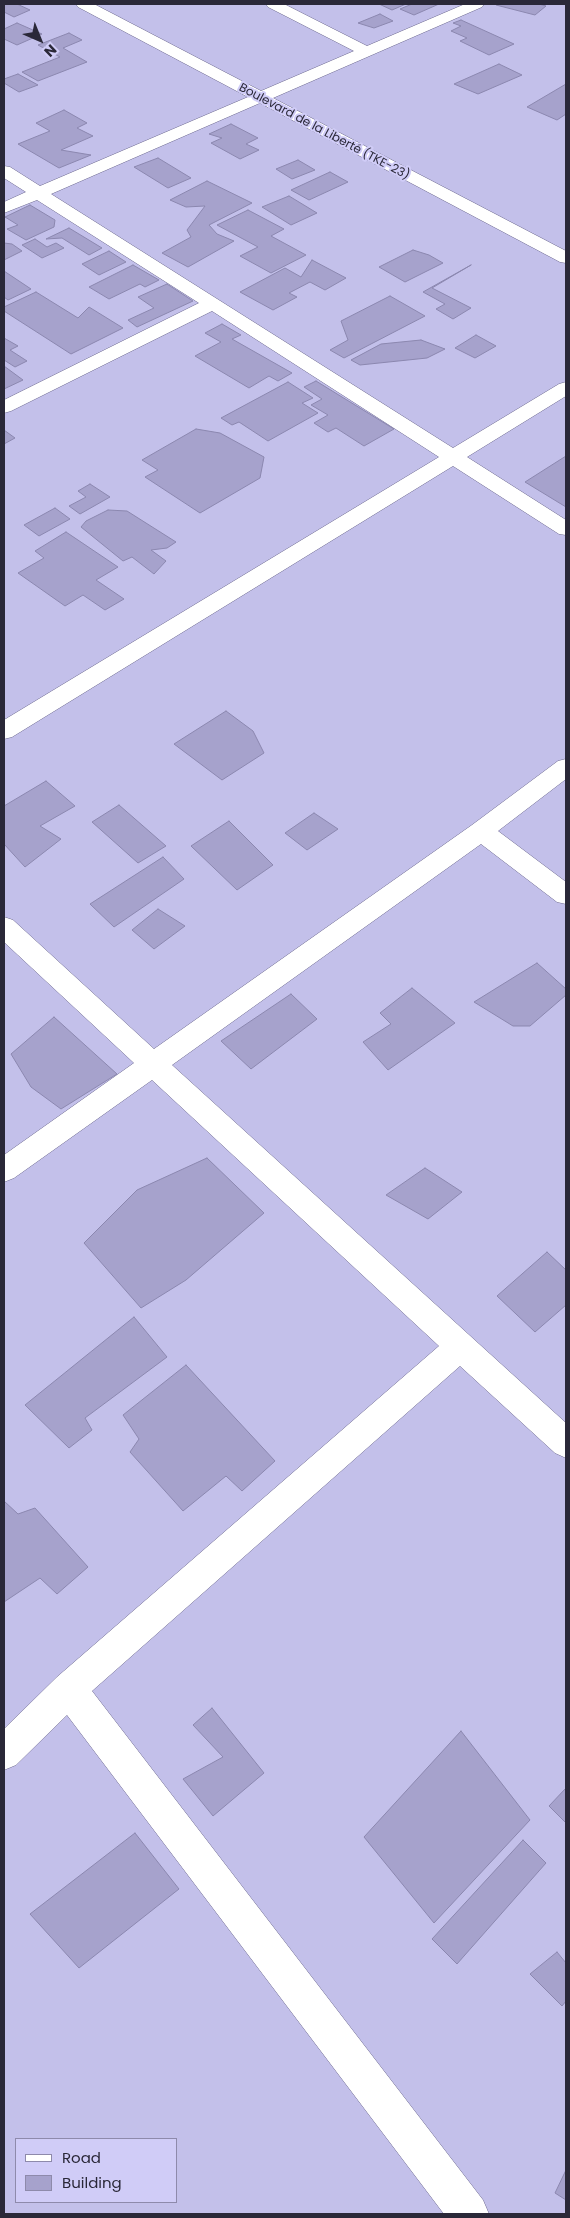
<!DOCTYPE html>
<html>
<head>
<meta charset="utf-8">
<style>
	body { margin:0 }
	#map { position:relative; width:570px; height:2218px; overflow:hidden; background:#c3c0ea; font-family:Poppins,sans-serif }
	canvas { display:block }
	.frame { position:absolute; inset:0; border:5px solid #2a2838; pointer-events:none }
	.legend { position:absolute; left:15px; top:2138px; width:162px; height:65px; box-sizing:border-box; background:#d0ccf7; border:1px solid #8e8aab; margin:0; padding:6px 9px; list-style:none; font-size:15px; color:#2a2838 }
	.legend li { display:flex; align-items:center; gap:10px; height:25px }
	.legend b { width:25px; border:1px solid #8e8aab }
	.north { position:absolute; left:15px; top:15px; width:50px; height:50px; -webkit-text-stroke:4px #d0ccf7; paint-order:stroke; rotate:136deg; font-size:14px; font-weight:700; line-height:20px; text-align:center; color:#2a2838 }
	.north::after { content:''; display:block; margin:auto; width:18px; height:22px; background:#2a2838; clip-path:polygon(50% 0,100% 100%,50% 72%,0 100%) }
</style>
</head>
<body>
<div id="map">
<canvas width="570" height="2218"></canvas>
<div class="frame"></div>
<ul class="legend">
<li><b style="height:6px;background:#fff"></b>Road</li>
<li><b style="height:14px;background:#a6a2cc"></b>Building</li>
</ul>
<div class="north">N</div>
</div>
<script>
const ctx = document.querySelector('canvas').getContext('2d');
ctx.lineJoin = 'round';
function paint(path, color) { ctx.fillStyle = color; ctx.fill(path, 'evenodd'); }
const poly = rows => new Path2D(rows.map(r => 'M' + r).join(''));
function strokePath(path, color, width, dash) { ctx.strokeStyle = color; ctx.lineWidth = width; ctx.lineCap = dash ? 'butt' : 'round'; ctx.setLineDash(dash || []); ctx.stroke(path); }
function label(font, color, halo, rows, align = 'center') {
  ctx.font = font + ' Poppins,sans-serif'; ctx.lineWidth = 4; ctx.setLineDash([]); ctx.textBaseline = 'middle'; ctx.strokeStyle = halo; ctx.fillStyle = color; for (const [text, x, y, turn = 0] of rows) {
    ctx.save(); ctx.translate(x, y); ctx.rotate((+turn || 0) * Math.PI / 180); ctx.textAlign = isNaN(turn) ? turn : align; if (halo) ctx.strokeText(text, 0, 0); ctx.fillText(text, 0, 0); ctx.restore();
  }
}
const building = poly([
	[4,4,17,4,30,10,14,17,4,12,4,4],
	[379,4,406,4,392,10,379,4],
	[412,4,439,4,414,15,400,9,412,4],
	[497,4,539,4,546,6,535,15,496,5,497,4],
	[380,14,393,21,374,28,358,23,380,14],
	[461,20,514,44,489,55,460,41,467,38,451,31,461,26,453,23,461,20],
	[17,23,42,34,17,45,4,39,4,29,17,23],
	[69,33,82,40,63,48,87,62,38,81,22,72,60,57,38,45,69,33],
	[499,64,522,75,478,94,454,84,499,64],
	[18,74,38,85,19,92,4,83,4,79,18,74],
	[566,84,566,114,557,120,527,107,566,84],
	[64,110,87,123,77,128,93,136,61,150,91,155,59,168,18,144,50,131,36,123,64,110],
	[231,124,258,138,246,144,259,150,240,159,211,143,222,138,209,134,231,124],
	[158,158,191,178,168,188,134,167,158,158],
	[298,160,315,170,292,179,276,169,298,160],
	[330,172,348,182,309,200,291,190,330,172],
	[207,181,252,203,209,225,217,234,234,241,188,267,162,253,191,237,187,230,205,206,186,207,170,200,207,181],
	[289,196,317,213,291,225,262,207,289,196],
	[30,205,55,220,54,227,26,240,7,229,18,225,5,217,30,205],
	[248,210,284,229,271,236,306,255,271,273,240,256,258,247,217,225,248,210],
	[69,228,102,248,89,255,62,238,46,239,69,228],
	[35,239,47,247,56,243,64,248,42,258,22,245,35,239],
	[4,243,12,244,22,251,4,260,4,243],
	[413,250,429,255,443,263,405,282,379,267,413,250],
	[109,251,126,262,99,275,82,264,109,251],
	[312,260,346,278,325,290,310,282,289,293,297,297,273,310,240,292,285,268,301,277,312,260],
	[133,265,159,280,145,287,140,284,109,299,89,287,133,265],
	[471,265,432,288,471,308,453,319,436,309,445,304,423,292,471,265],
	[4,271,31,289,8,300,4,297,4,271],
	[167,284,193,301,137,327,128,320,154,308,138,297,167,284],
	[36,292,78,318,89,307,123,328,71,354,4,311,4,307,36,292],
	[390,296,425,316,344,358,330,350,348,340,341,321,390,296],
	[222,324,241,335,232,339,292,373,278,381,269,376,249,388,195,356,221,342,205,333,222,324],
	[476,335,496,346,475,358,455,348,476,335],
	[4,338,18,346,10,350,27,361,15,367,4,360,4,338],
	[421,340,445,349,427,358,360,365,351,360,381,344,421,340],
	[4,366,23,380,4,389,4,366],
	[316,381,394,429,364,446,336,428,328,432,314,423,328,415,311,405,322,399,304,387,316,381],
	[288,382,313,398,302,403,318,413,268,441,239,422,232,425,221,418,288,382],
	[196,429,220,433,264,457,260,478,200,513,145,477,158,470,142,460,196,429],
	[4,430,15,438,4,444,4,430],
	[566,456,566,507,525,482,566,456],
	[90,484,110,497,80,514,69,506,86,497,78,491,90,484],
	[55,508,70,519,39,536,24,525,55,508],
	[108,510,127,511,176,542,167,548,151,550,166,561,154,574,132,557,123,561,81,527,86,521,108,510],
	[66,532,118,567,96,580,124,599,105,610,83,595,65,606,18,573,44,558,35,551,66,532],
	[226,711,253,731,264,753,222,780,174,744,226,711],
	[46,781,75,806,40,826,61,839,25,867,4,844,4,806,46,781],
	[119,805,166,846,138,863,92,822,119,805],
	[314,813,338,829,307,850,285,833,314,813],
	[229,821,273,865,237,890,191,846,229,821],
	[163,857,184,879,114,927,90,904,163,857],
	[158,909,185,926,154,949,132,930,158,909],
	[537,963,566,989,566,995,530,1026,513,1026,474,1002,537,963],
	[412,988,455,1023,388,1070,363,1042,391,1024,380,1013,412,988],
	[291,994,317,1019,251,1069,221,1041,291,994],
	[54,1017,117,1074,61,1109,31,1087,11,1054,54,1017],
	[207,1158,264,1213,186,1280,141,1308,84,1243,137,1190,207,1158],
	[425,1168,462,1192,428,1219,386,1195,425,1168],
	[547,1252,566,1270,566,1305,535,1332,497,1296,547,1252],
	[134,1317,167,1357,85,1418,92,1430,69,1448,25,1405,134,1317],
	[186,1365,275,1461,242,1491,226,1476,183,1511,130,1452,139,1439,123,1415,186,1365],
	[4,1501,18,1514,35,1508,88,1567,57,1594,40,1578,4,1602,4,1501],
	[212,1708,264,1773,213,1816,183,1779,223,1757,193,1725,212,1708],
	[461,1731,530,1820,434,1923,364,1837,461,1731],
	[566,1788,566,1823,549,1806,566,1788],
	[135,1833,179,1889,79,1968,30,1914,135,1833],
	[523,1840,546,1863,457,1964,432,1939,523,1840],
	[557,1952,566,1963,566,2001,562,2006,530,1974,557,1952],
	[566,2170,566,2200,555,2193,566,2170]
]);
const minor = poly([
	[76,4,94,4,261,91,354,51,268,7,266,4,284,4,367,46,465,4,484,4,482,7,273,98,566,251,566,263,560,262,260,103,51,194,453,448,559,384,566,382,566,396,467,457,566,520,566,535,559,534,453,466,12,737,4,739,4,720,439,457,212,311,11,411,4,413,4,400,199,303,37,200,4,213,4,202,26,192,4,178,4,166,10,167,40,186,248,97,78,7,76,4],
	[566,759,566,779,498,831,566,882,566,904,557,902,481,844,172,1065,566,1423,566,1458,555,1453,460,1366,92,1691,483,2200,489,2214,444,2214,67,1715,16,1765,4,1770,4,1729,57,1677,439,1346,152,1080,14,1178,4,1182,4,1155,134,1063,4,942,4,917,13,920,154,1049,472,825,558,761,566,759]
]);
const farStreetnames = [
	["Boulevard de la Liberté (TKE-23)",324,132,28]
];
paint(building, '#a6a2cc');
strokePath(building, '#8b87af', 1);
strokePath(minor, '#6c688e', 1);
paint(minor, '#fff');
label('12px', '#2a2838', '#d0ccf7', farStreetnames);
</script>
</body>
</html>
